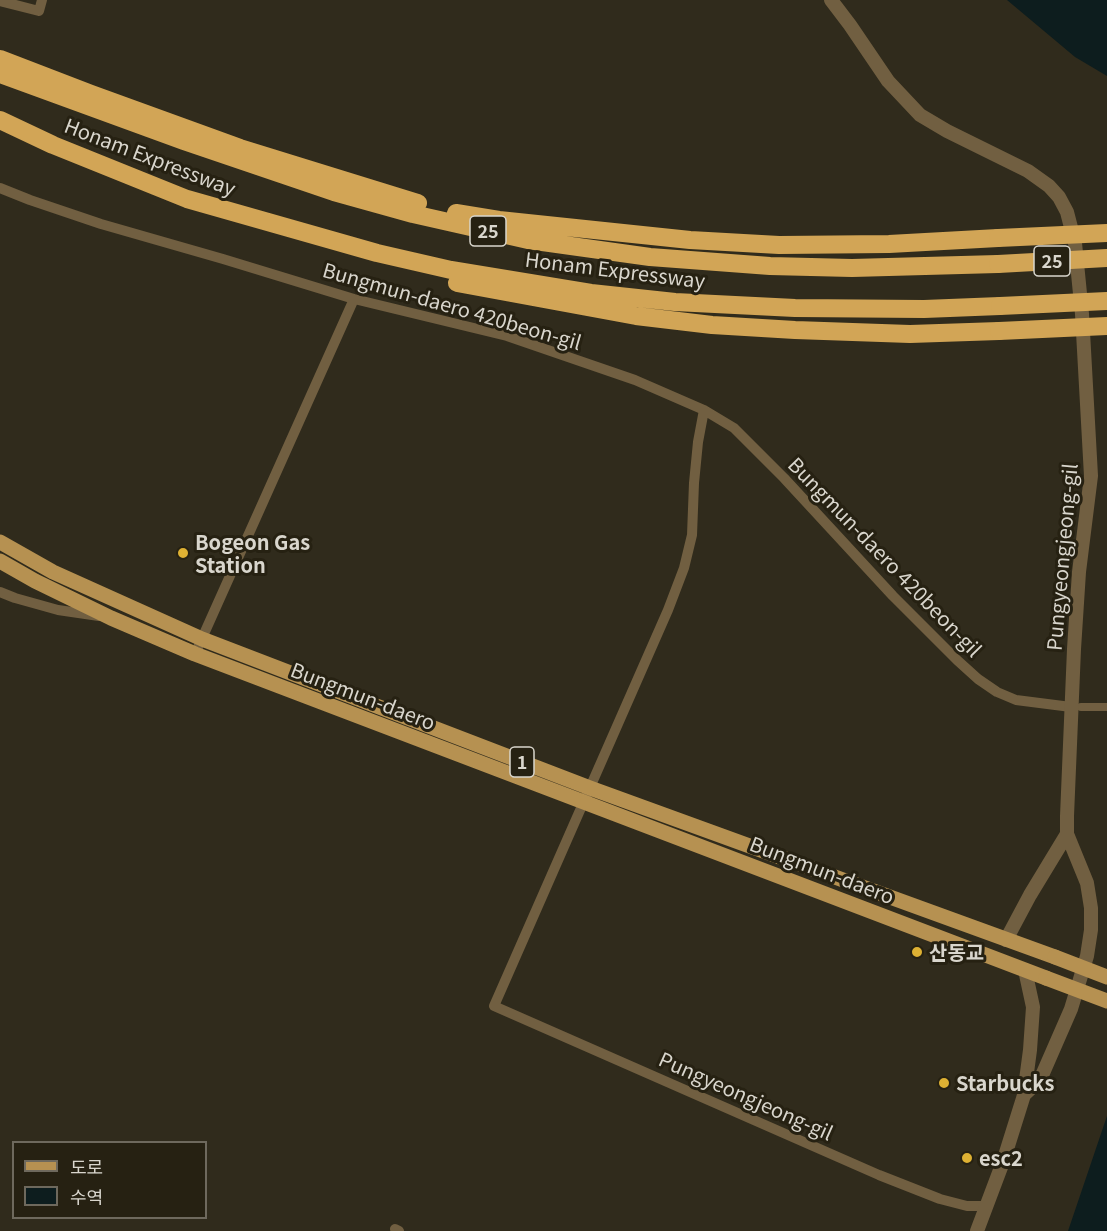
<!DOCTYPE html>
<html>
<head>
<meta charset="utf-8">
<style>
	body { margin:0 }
	#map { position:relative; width:1107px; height:1231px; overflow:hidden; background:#302b1c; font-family:Georgia,"Noto Sans KR",serif }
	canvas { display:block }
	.legend { position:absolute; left:12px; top:1141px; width:195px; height:78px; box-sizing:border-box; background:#262112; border:2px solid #6e695d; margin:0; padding:8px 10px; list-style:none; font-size:18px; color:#d9d6cd }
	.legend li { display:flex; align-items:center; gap:12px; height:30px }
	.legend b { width:30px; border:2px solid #6e695d }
</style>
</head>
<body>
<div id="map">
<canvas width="1107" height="1231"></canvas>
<ul class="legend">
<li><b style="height:8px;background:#b69151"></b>도로</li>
<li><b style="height:16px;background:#0d1d1e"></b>수역</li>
</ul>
</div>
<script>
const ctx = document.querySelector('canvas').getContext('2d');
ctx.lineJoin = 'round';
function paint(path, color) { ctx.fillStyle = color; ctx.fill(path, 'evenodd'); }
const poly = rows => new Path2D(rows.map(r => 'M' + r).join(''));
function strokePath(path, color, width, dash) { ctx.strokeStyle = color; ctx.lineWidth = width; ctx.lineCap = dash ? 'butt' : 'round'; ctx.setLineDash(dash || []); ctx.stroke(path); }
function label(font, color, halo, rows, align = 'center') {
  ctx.font = font + ' Georgia,"Noto Sans KR",serif'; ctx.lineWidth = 6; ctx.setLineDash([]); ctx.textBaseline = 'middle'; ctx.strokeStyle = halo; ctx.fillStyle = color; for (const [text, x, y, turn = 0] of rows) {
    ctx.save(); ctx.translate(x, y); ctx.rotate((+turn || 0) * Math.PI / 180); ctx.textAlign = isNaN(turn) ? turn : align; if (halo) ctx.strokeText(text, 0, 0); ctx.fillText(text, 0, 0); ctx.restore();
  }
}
const water = poly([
	[1007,0,1107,0,1107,76,1075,57],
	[1107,1116,1107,1231,1068,1231]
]);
const pedestrian = poly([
	[1081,707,1107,707]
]);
const minor = poly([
	[0,1,39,11,42,0],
	[0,188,30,200,101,224,223,259,354,299,507,336,635,380,704,410,734,428,784,478,893,596,957,660,978,679,997,692,1016,700,1071,707],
	[704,410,698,442,694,483,692,535,684,568,668,610,494,1006,879,1175,940,1199,967,1206,988,1206],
	[0,592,15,598,58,610,99,616],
	[195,654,354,299],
	[395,1229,399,1231]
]);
const tertiary = poly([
	[831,0,850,25,888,81,920,115,947,131,1028,171,1049,186,1059,197,1067,212,1075,243,1082,314,1091,476,1079,572,1074,649,1067,816,1067,834,1087,883,1091,908,1091,930,1087,956,1071,1009,1040,1080,1024,1095,1003,1162,977,1231],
	[1006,940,1030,895,1067,834],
	[1024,1095,1030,1050,1033,1007,1025,970]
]);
const primary = poly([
	[0,542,53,572,202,639,590,788,1055,957],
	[0,561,35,581,111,618,195,654,1046,978]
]);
const motorway = poly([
	[0,59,91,94,240,148,418,203],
	[0,74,184,141,334,192,413,214,528,240,650,257,770,266,852,268,998,264],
	[0,120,53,145,187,199,377,253,451,270,591,293,675,302,795,308,924,309,1000,306],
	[456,213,499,220,690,240,779,245,889,244,998,238],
	[457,283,636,316,712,325,795,330,910,334,999,331]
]);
const primaryBridge = poly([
	[1055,957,1107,977],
	[1046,978,1107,1001]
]);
const motorwayBridge = poly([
	[998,238,1107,233],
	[998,264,1107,258],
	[1000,306,1107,301],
	[999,331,1107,326]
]);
const markers = [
	[183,553,6,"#deb133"],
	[917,952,6,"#deb133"],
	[944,1083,6,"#deb133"],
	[967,1158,6,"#deb133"]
];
const shields = [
	[488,231,36],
	[1052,261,36],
	[522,762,24]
];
const shieldNames = [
	["25",488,231],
	["25",1052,261],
	["1",522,762]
];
const streetNames = [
	["Honam Expressway",150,157,21],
	["Honam Expressway",615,270,7],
	["Bungmun-daero 420beon-gil",452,306,16],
	["Bungmun-daero 420beon-gil",885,557,46],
	["Pungyeongjeong-gil",1062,557,-85],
	["Bungmun-daero",363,696,21],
	["Bungmun-daero",822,870,21],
	["Pungyeongjeong-gil",746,1096,24]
];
const poiNames = [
	["Bogeon Gas",195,542],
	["Station",195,565],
	["산동교",929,952],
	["Starbucks",956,1083],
	["esc2",979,1158]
];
paint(water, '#0d1d1e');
strokePath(pedestrian, '#715f41', 8);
strokePath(minor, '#715f41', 10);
strokePath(tertiary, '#715f41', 14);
strokePath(primary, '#b69151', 15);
strokePath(motorway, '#d2a556', 18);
strokePath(primaryBridge, '#b69151', 15);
strokePath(motorwayBridge, '#d2a556', 18);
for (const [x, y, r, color] of markers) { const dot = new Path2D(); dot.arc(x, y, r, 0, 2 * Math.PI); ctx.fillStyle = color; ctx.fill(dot); strokePath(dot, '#262112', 2); }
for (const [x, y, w] of shields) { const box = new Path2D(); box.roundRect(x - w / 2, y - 15, w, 30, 4.5); ctx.fillStyle = '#262112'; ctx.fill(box); strokePath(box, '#d9d6cd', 1.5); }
label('bold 18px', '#d9d6cd', null, shieldNames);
label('20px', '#d9d6cd', '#262112', streetNames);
label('bold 20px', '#d9d6cd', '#262112', poiNames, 'left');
</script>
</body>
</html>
